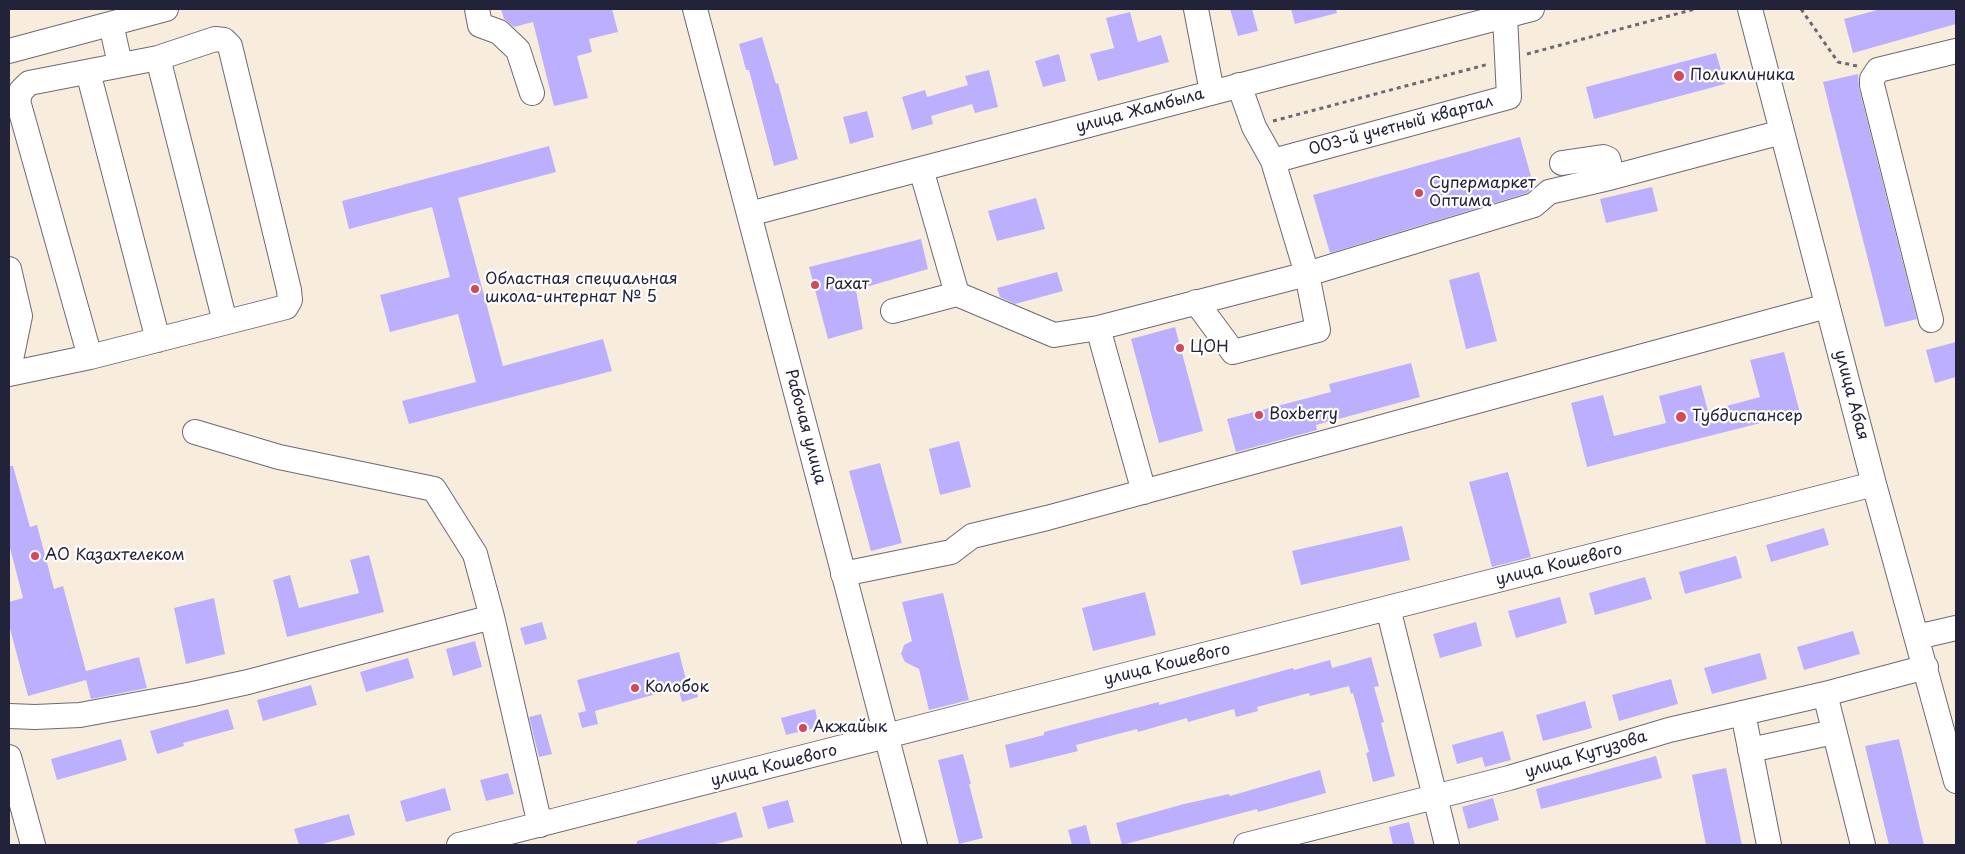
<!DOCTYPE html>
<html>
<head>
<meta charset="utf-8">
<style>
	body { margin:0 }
	#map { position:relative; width:1965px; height:854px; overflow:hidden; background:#f8eddd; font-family:"Playpen Sans",sans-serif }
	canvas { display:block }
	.frame { position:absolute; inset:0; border:10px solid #22223b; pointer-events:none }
</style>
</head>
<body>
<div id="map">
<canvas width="1965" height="854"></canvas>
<div class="frame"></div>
</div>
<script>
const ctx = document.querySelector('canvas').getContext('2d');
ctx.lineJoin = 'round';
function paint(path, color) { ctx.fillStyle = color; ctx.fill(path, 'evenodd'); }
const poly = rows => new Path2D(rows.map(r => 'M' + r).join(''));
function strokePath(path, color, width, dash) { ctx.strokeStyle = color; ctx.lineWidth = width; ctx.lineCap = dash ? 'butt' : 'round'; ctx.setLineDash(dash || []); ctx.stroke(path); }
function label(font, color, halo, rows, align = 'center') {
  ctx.font = font + ' "Playpen Sans",sans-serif'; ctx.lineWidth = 4.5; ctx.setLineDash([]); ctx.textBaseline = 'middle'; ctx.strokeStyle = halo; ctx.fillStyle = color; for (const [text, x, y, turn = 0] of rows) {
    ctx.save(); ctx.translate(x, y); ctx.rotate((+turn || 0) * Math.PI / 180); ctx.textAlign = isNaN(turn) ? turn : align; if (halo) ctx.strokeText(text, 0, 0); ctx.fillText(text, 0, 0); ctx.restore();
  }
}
const building = poly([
	[501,9,612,9,618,32,589,39,592,52,577,56,588,98,554,106,533,22,514,27,504,19],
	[1230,9,1252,9,1258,31,1238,36],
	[1291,9,1336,9,1337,13,1295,24],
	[1881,9,1956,9,1956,24,1853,53,1844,19],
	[1130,12,1138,42,1161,35,1169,62,1098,81,1090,54,1114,48,1106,18],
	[762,37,776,84,778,83,798,159,774,166,749,70,746,70,739,44],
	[1716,53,1725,84,1594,119,1586,87],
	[1059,54,1066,81,1043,87,1035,61],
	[989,70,998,107,975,113,972,104,931,116,933,124,912,130,902,97,925,90,927,97,968,85,965,76],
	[1858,74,1859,88,1917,319,1885,327,1823,82],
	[867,111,874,137,850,144,843,117],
	[1520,137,1534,187,1527,193,1330,253,1313,195],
	[549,146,556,172,458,198,503,366,603,339,612,371,409,424,402,401,476,382,458,314,390,332,380,295,450,277,432,207,349,229,342,201],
	[1652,187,1658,211,1606,223,1600,199],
	[1036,198,1045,229,997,241,988,211],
	[921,239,928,269,856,290,863,329,828,339,809,267],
	[1057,272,1063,291,1015,304,1000,297,997,288],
	[1479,272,1497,341,1466,349,1449,280],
	[1175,327,1203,431,1159,443,1131,339],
	[1956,342,1956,377,1935,383,1926,350],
	[1784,352,1800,413,1587,467,1571,403,1603,395,1614,436,1666,423,1659,396,1701,385,1708,411,1760,397,1750,360],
	[1411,363,1420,397,1316,425,1317,430,1236,452,1227,419,1331,392,1329,384],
	[959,441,971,487,940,495,929,449],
	[880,463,902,543,871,551,849,471],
	[9,466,13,466,30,527,37,525,54,589,63,586,86,671,139,657,147,688,91,699,86,680,28,696,9,625,9,602,23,598,9,544],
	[1508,472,1531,557,1492,567,1469,482],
	[1402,526,1410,560,1301,585,1292,551],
	[1824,528,1829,545,1771,562,1766,545],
	[369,555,384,612,287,637,273,580,290,575,299,608,359,593,350,560],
	[1736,556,1742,578,1685,594,1679,572],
	[1645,577,1652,599,1595,615,1589,593],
	[1145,592,1156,635,1093,651,1082,608],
	[943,593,969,700,929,710,919,669,905,662,901,654,904,645,912,641,902,602],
	[1560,597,1567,623,1516,638,1508,611],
	[214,598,225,654,186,664,174,608],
	[542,622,547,639,525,645,520,628],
	[1476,622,1482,646,1440,658,1433,634],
	[1853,631,1860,654,1804,670,1797,647],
	[475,641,482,667,453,676,446,649],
	[679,652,687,684,694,682,698,697,682,702,678,688,595,711,598,724,582,728,578,713,586,711,577,680],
	[1760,653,1767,679,1712,694,1704,668],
	[1371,657,1379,686,1374,687,1384,722,1381,723,1395,776,1373,782,1366,753,1369,752,1353,693,1351,694,1349,686,1310,696,1309,693,1257,707,1258,711,1236,717,1234,709,1188,722,1187,718,1138,732,1137,729,1076,745,1078,751,1010,768,1005,745,1044,735,1044,732,1159,702,1159,705,1293,668,1294,670,1330,660,1332,668],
	[408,658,414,678,366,692,360,672],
	[1671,679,1678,704,1619,721,1612,695],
	[311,685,317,705,263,721,257,700],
	[1585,701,1592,728,1543,741,1536,715],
	[228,709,234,729,183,743,184,746,157,754,150,731],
	[815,709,819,727,786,735,781,718],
	[541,714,552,754,539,757,529,717],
	[1503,731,1511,760,1485,767,1482,757,1457,764,1452,745],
	[121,739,127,760,57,780,51,759],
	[1899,739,1924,845,1889,845,1865,746],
	[963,754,971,784,969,784,983,838,959,844,938,760],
	[1656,756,1662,778,1541,809,1536,789],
	[1726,768,1742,845,1706,845,1692,775],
	[1320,770,1326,793,1258,812,1257,809,1122,845,1116,823,1184,804,1229,794,1230,796],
	[508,773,514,794,486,801,480,780],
	[445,788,451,810,406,822,400,801],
	[1493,798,1499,820,1468,829,1462,807],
	[788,800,794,822,768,829,762,807],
	[736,812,743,837,712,845,637,845,637,841],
	[349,814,355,835,319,845,299,845,294,829],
	[1409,822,1415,845,1393,845,1389,827],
	[1086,825,1091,845,1072,845,1068,830]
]);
const path = poly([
	[1801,9,1838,62,1857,66],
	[1527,54,1695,9],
	[1273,121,1489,64]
]);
const minor = poly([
	[477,9,480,25,499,32,518,50,532,93],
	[695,9,915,845],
	[1196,9,1212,92],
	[1750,9,1874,484,1956,781],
	[111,24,120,64],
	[9,51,166,9],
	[158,58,225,322],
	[88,72,158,340],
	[1273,161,1509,97,1505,16],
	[1562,163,1603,157,1608,159,1613,177],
	[921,169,957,294],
	[749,214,1532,9],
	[9,269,20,316,9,369],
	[1196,302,1233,352,1318,330,1307,274,1273,161,1254,127,1239,85],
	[893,311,957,294,1054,335,1098,328,1307,274,1534,205,1549,192,1613,177,1782,132],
	[1931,320,1872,85,1872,79,1878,70,1956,51],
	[1098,328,1144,492],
	[9,374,90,357,286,307,290,300,289,290,230,46,224,40,215,39,158,58,29,83,21,91,18,101,90,357],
	[195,432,279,457,434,489,475,554,492,617,540,825],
	[843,574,951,552,972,536,1047,518,1827,306],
	[1388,608,1447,845],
	[1917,637,1956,628],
	[1825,694,1863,845],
	[1743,713,1769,845],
	[9,716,35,717,80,715,193,694,248,682,492,617],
	[1750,750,1834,732],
	[9,757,33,845],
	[459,845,1874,484],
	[1246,845,1509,778,1669,730,1825,694,1926,667]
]);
const markers = [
	[1679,76,6,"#d1495b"],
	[1419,193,5,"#d1495b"],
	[815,285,5,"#d1495b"],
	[475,289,5,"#d1495b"],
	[1180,348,5,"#d1495b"],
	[1259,415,5,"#d1495b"],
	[1681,417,6,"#d1495b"],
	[35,556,5,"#d1495b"],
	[635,688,5,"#d1495b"],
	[803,728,5,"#d1495b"]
];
const poiNames = [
	["Поликлиника",1690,76],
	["Супермаркет",1429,184],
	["Оптима",1429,202],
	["Областная специальная",485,280],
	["школа-интернат № 5",485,298],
	["Рахат",825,285],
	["ЦОН",1190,348],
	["Boxberry",1269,415],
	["Тубдиспансер",1692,417],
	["АО Казахтелеком",45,556],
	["Колобок",645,688],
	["Акжайык",813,728]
];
const streetNames = [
	["улица Жамбыла",1140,111,-15],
	["003-й учетный квартал",1401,126,-15],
	["улица Абая",1851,395,75],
	["Рабочая улица",805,427,75],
	["улица Кошевого",1559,565,-14],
	["улица Кошевого",1167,665,-14],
	["улица Кутузова",1586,755,-17],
	["улица Кошевого",774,766,-14]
];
paint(building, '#bcb0fe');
strokePath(minor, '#6d6974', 26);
strokePath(path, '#6d6974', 3, [4, 4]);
strokePath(minor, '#fff', 24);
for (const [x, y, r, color] of markers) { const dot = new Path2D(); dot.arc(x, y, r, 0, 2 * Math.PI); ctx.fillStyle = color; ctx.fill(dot); strokePath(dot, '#fff', 2); }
label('16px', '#22223b', '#fff', poiNames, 'left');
label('16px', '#22223b', '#fff', streetNames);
</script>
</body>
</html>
